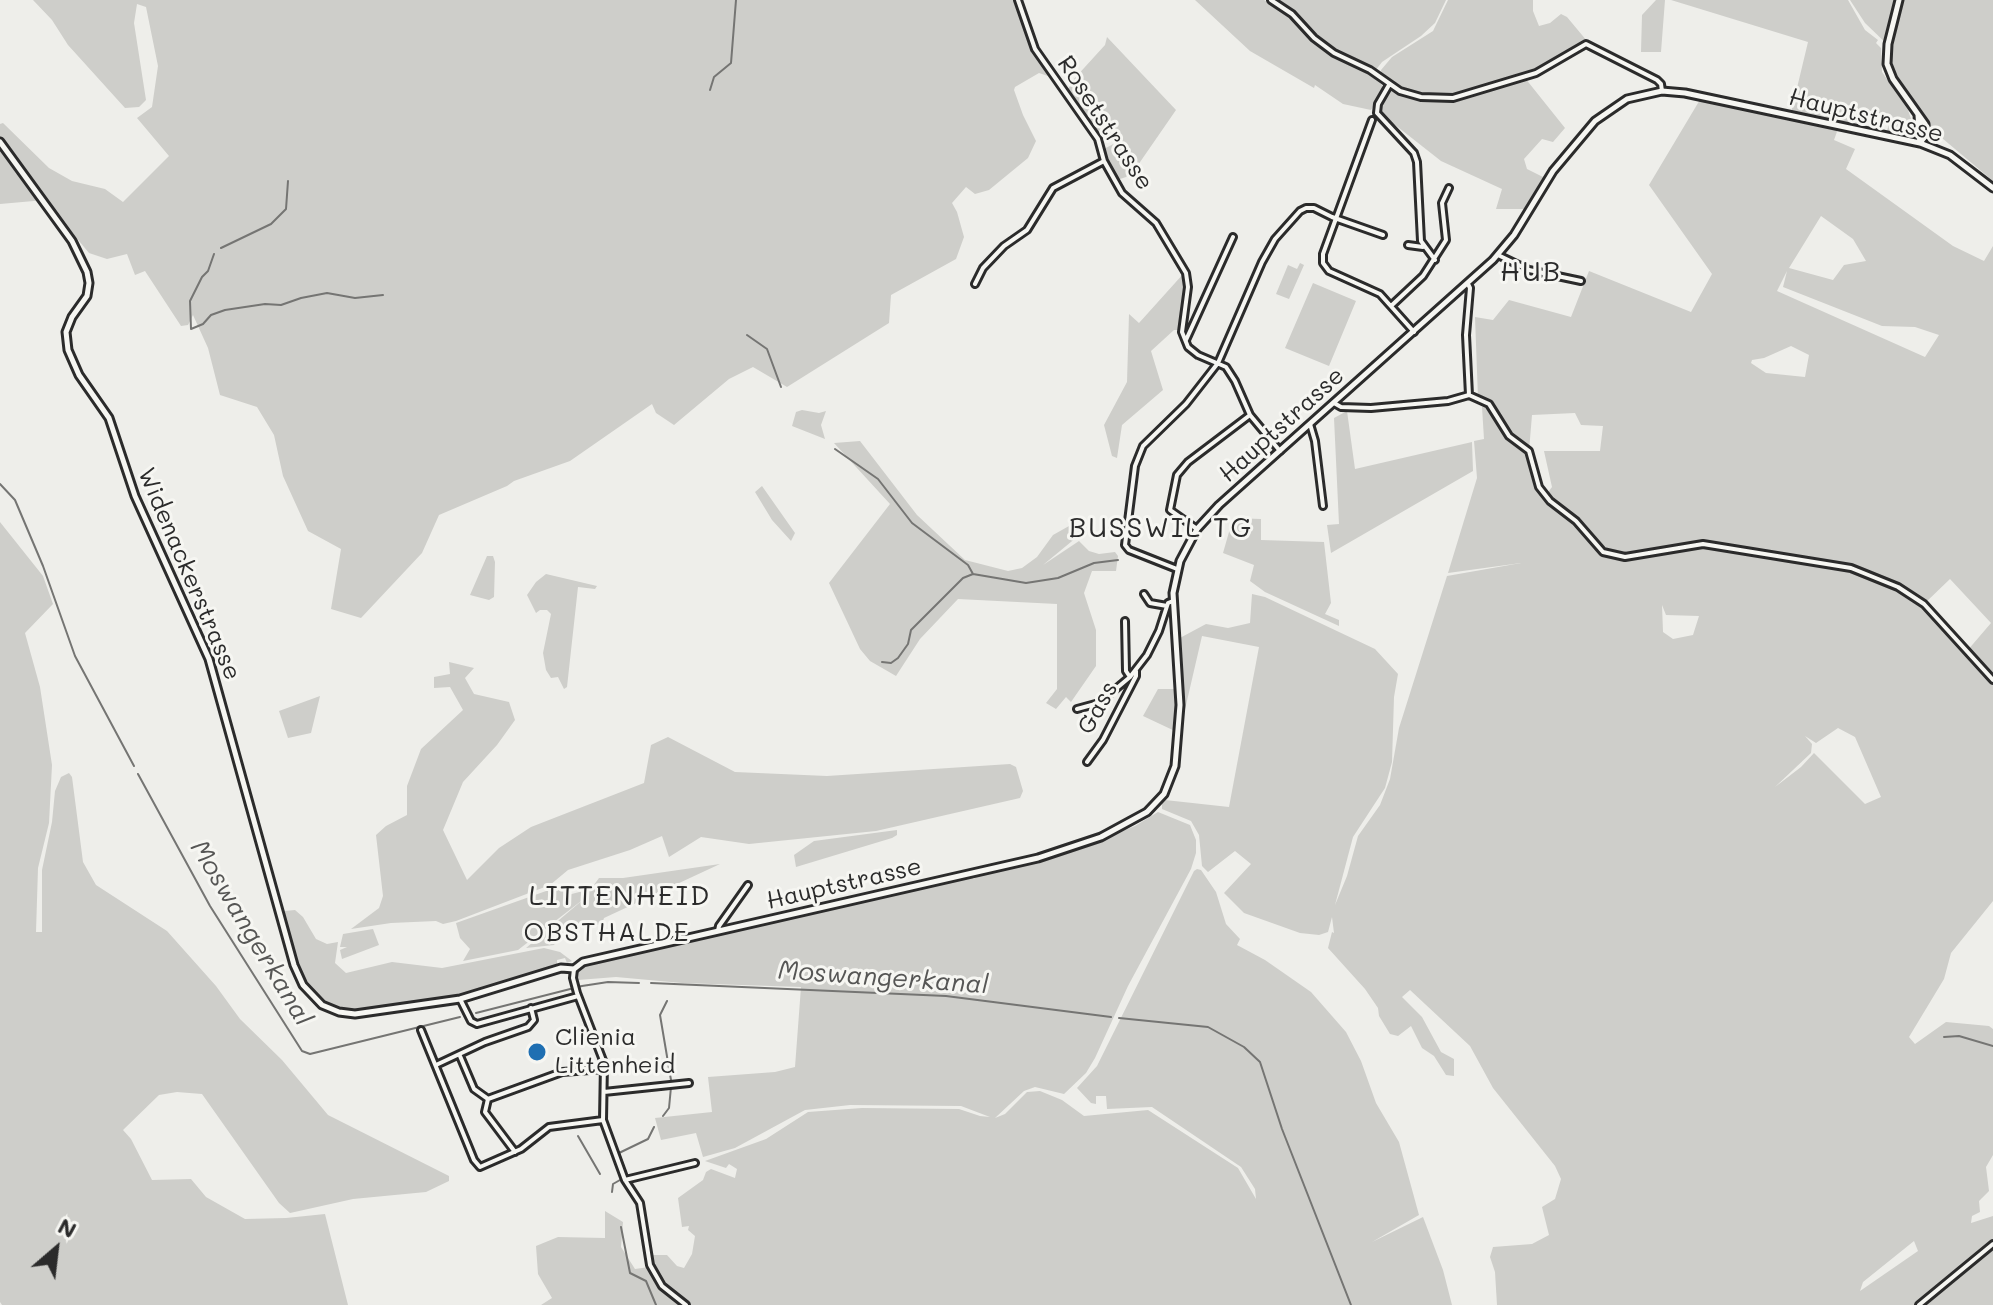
<!DOCTYPE html>
<html>
<head>
<meta charset="utf-8">
<style>
	body { margin:0 }
	#map { position:relative; width:1993px; height:1305px; overflow:hidden; background:#eeeeea; font-family:Mali,sans-serif }
	canvas { display:block }
	.north { position:absolute; left:16px; top:1209px; width:80px; height:80px; -webkit-text-stroke:6px #f6f6f2; paint-order:stroke; rotate:28deg; font-size:22px; font-weight:700; line-height:32px; text-align:center; color:#2b2b2b }
	.north::after { content:''; display:block; margin:auto; width:28px; height:36px; background:#2b2b2b; clip-path:polygon(50% 0,100% 100%,50% 72%,0 100%) }
</style>
</head>
<body>
<div id="map">
<canvas width="1993" height="1305"></canvas>
<div class="north">N</div>
</div>
<script>
const ctx = document.querySelector('canvas').getContext('2d');
ctx.lineJoin = 'round';
function paint(path, color) { ctx.fillStyle = color; ctx.fill(path, 'evenodd'); }
const poly = rows => new Path2D(rows.map(r => 'M' + r).join(''));
function strokePath(path, color, width, dash) { ctx.strokeStyle = color; ctx.lineWidth = width; ctx.lineCap = dash ? 'butt' : 'round'; ctx.setLineDash(dash || []); ctx.stroke(path); }
function label(font, color, halo, rows, align = 'center') {
  ctx.font = font + ' Mali,sans-serif'; ctx.lineWidth = 6; ctx.setLineDash([]); ctx.textBaseline = 'middle'; ctx.strokeStyle = halo; ctx.fillStyle = color; for (const [text, x, y, turn = 0] of rows) {
    ctx.save(); ctx.translate(x, y); ctx.rotate((+turn || 0) * Math.PI / 180); ctx.textAlign = isNaN(turn) ? turn : align; if (halo) ctx.strokeText(text, 0, 0); ctx.fillText(text, 0, 0); ctx.restore();
  }
}
const green = poly([
	[33,0,1015,0,1024,22,1026,37,1051,77,1039,73,1015,87,1014,90,1023,115,1036,141,1028,158,989,190,975,194,966,187,952,203,957,212,964,237,956,259,891,295,889,323,787,387,753,367,729,379,674,425,656,413,652,404,570,461,514,481,507,486,439,515,422,553,361,618,331,609,341,549,308,531,283,476,274,435,257,407,220,395,208,348,193,315,188,325,181,326,145,271,135,275,127,254,107,259,89,253,45,200,0,204,0,124,3,123,49,168,72,181,105,189,123,202,169,156,137,118,152,107,158,66,146,7,137,4,134,23,146,100,139,107,125,108,68,45,52,20],
	[1195,0,1264,0,1281,10,1331,55,1370,75,1382,85,1383,91,1371,110,1343,104,1315,85,1314,88,1250,51],
	[1274,0,1446,0,1435,23,1421,36,1382,62,1375,71,1336,52],
	[1448,0,1533,0,1533,11,1539,26,1550,23,1561,14,1567,17,1587,41,1570,48,1553,62,1532,72,1448,97,1430,97,1396,87,1382,77,1381,70,1392,57,1433,31],
	[1656,0,1665,0,1661,52,1641,52,1642,15],
	[1671,0,1848,0,1865,30,1878,40,1876,43,1881,48,1882,72,1908,110,1915,131,1912,134,1887,131,1891,116,1868,111,1863,127,1791,113,1808,42],
	[1850,0,1993,0,1993,181,1936,133,1923,116,1898,80,1890,63,1891,48,1865,23],
	[1107,37,1176,110,1138,165,1126,177,1117,180,1104,149,1117,142,1106,127,1097,132,1067,91,1074,79,1105,45],
	[1525,78,1565,128,1553,142,1542,139,1524,159,1527,169,1543,177,1525,209,1496,209,1502,189,1441,161,1380,113,1380,106,1392,87,1416,100,1451,101],
	[1701,98,1839,126,1834,140,1855,149,1846,169,1953,246,1984,261,1993,246,1993,901,1951,953,1944,979,1909,1037,1915,1044,1946,1022,1989,1026,1993,1029,1993,1155,1986,1167,1989,1191,1979,1201,1980,1212,1972,1216,1971,1223,1993,1216,1993,1305,1497,1305,1495,1272,1490,1257,1493,1247,1532,1244,1549,1235,1542,1207,1555,1199,1561,1179,1555,1166,1493,1088,1470,1046,1410,990,1402,997,1422,1017,1441,1052,1454,1059,1454,1076,1446,1075,1434,1056,1422,1048,1411,1026,1398,1036,1390,1034,1379,1016,1378,1008,1365,989,1328,948,1332,932,1334,933,1332,917,1328,932,1319,935,1300,933,1244,913,1224,893,1251,864,1235,851,1208,872,1202,866,1199,835,1191,821,1162,809,1162,803,1165,800,1229,807,1259,647,1202,636,1183,718,1178,639,1206,624,1228,628,1250,623,1252,594,1265,597,1375,649,1398,674,1394,697,1392,762,1385,788,1353,837,1335,905,1347,876,1358,836,1380,805,1390,779,1399,728,1447,576,1521,563,1448,573,1477,478,1474,441,1484,439,1482,407,1488,404,1478,398,1475,317,1493,320,1509,300,1571,317,1589,271,1691,312,1712,274,1649,185],
	[1821,216,1853,239,1866,261,1844,265,1833,280,1789,268],
	[1787,271,1783,287,1882,326,1915,327,1939,335,1925,357,1777,291],
	[1791,346,1809,355,1805,377,1766,373,1751,363,1752,360,1764,358],
	[1575,413,1581,425,1603,426,1600,451,1544,451,1552,487,1546,495,1529,451,1532,415],
	[1950,579,1991,623,1967,651,1924,604],
	[1662,605,1666,615,1699,616,1693,635,1673,639,1663,632],
	[1838,728,1855,737,1881,797,1865,804,1814,753,1801,767,1775,787,1811,753,1812,744,1805,736,1816,743],
	[1914,1241,1918,1251,1860,1291,1863,1282],
	[1300,263,1304,265,1289,299,1276,294,1288,265,1297,269],
	[1184,273,1180,330,1174,330,1151,351,1163,390,1122,425,1117,458,1112,456,1104,425,1127,382,1129,314,1139,323],
	[1313,283,1356,301,1329,366,1285,348],
	[802,410,819,413,826,411,821,425,825,439,792,426,796,412],
	[1347,411,1355,469,1472,442,1473,471,1331,553,1327,525,1339,524,1334,418],
	[860,441,917,515,965,560,1008,571,1022,568,1037,557,1053,535,1069,526,1077,537,1043,565,1079,541,1089,551,1099,554,1115,552,1118,556,1116,571,1092,571,1084,593,1096,630,1096,666,1071,702,1066,697,1056,709,1046,703,1057,689,1057,604,958,599,920,639,896,676,870,661,860,649,829,583,890,504,834,443],
	[762,486,795,533,791,541,772,520,755,492],
	[1233,518,1261,519,1261,540,1324,542,1331,603,1325,614,1339,620,1339,626,1265,592,1250,581,1254,565,1223,553],
	[0,522,43,576,53,604,25,633,40,687,52,765,49,823,38,868,36,932,42,932,42,870,52,822,55,791,61,777,69,773,72,777,83,862,96,885,167,931,216,986,240,1019,282,1060,328,1115,449,1176,449,1181,426,1192,353,1199,290,1213,279,1203,202,1094,177,1092,159,1095,123,1130,131,1139,152,1180,191,1179,206,1197,245,1219,286,1218,325,1214,348,1305,2,1305,0,1302],
	[487,556,493,556,495,562,494,597,489,600,470,595],
	[546,574,597,586,595,589,578,587,567,687,564,689,558,677,551,678,546,670,543,653,551,614,547,610,540,610,536,613,527,595,536,582],
	[449,662,474,668,465,678,474,694,509,702,515,720,497,745,463,782,443,830,467,880,499,848,531,827,644,783,651,745,668,737,735,772,827,776,1010,764,1016,767,1023,791,1020,798,876,831,749,844,701,837,669,857,662,836,630,850,568,870,550,885,456,921,443,924,436,921,391,923,351,929,379,908,383,896,376,835,386,826,407,815,407,786,421,749,463,710,450,687,434,688,434,677,450,674],
	[1158,689,1176,689,1177,732,1143,716],
	[320,696,311,733,288,738,279,711],
	[1158,812,1190,825,1196,840,1196,853,1191,869,1128,986,1095,1058,1086,1073,1064,1094,1035,1087,1024,1091,995,1118,1005,1114,1027,1092,1040,1091,1062,1100,1084,1116,1148,1110,1238,1168,1256,1199,1255,1189,1241,1167,1152,1107,1107,1109,1106,1096,1096,1096,1096,1104,1091,1103,1077,1088,1097,1066,1194,871,1197,869,1201,870,1216,892,1226,924,1240,939,1237,945,1265,960,1311,992,1346,1032,1361,1061,1376,1103,1399,1142,1419,1215,1372,1242,1423,1217,1443,1270,1452,1305,689,1305,663,1286,656,1276,652,1262,653,1255,667,1255,677,1266,684,1268,692,1254,695,1236,688,1230,689,1226,682,1227,678,1198,703,1180,706,1172,711,1169,735,1178,737,1169,729,1164,726,1168,705,1161,766,1139,808,1112,862,1108,959,1109,980,1116,990,1117,961,1106,850,1105,805,1110,735,1148,703,1157,696,1133,661,1140,655,1118,712,1112,708,1077,775,1072,795,1067,801,987,682,983,616,977,578,980,578,970,586,963,662,947,703,935,969,876,974,879,978,875,1088,845,1135,826],
	[897,830,897,835,892,838,796,867,794,855,814,841],
	[720,864,604,918,602,924,564,930,554,945,526,948,585,898,518,950,463,961,470,949,460,938,456,923,563,885,564,896,591,889,599,878,623,878],
	[295,910,303,917,316,939,327,944,338,942,335,963,346,973,392,962,442,968,544,948,560,952,572,961,567,963,565,958,557,960,557,964,553,968,469,995,347,1011,328,1005,303,987,284,914,285,911],
	[373,929,379,945,342,959,340,950,347,947,340,947,343,934],
	[605,1211,623,1222,621,1247,635,1269,649,1267,655,1283,683,1305,541,1305,552,1298,538,1274,536,1246,558,1237,605,1238]
]);
const stream = poly([
	[710,90,714,77,731,63,736,0],
	[221,248,271,224,286,209,288,181],
	[214,254,208,271,202,277,190,301,191,329,203,324,211,315,225,310,265,304,281,305,301,298,327,293,355,298,383,295],
	[747,335,767,349,781,387],
	[835,449,878,479,912,523,968,565,973,574,1026,583,1058,578,1094,563,1118,560],
	[0,484,15,500,43,566,75,656,134,766],
	[882,662,891,663,898,658,908,644,911,630,963,578,973,574],
	[138,774,210,906,302,1051,310,1054,460,1017],
	[651,983,946,996,1111,1017],
	[667,1001,660,1015,671,1080],
	[476,1013,582,986,608,982,639,983],
	[1119,1018,1208,1027,1244,1047,1260,1062,1282,1129,1351,1305],
	[1944,1037,1959,1036,1993,1046],
	[663,1116,669,1108,671,1087],
	[578,1136,600,1174],
	[626,1173,619,1153,648,1139,654,1127],
	[612,1192,613,1184,620,1180],
	[621,1227,630,1273,646,1281,656,1305]
]);
const minor = poly([
	[1018,0,1035,49,1098,139,1104,161,1122,193,1156,223,1186,273,1188,287,1182,332,1188,347,1198,355,1226,367,1235,381,1250,415,1280,451],
	[1271,0,1292,14,1314,38,1334,53,1370,70,1400,91,1421,97,1453,98,1536,73,1586,44,1657,80,1661,84,1662,91],
	[1389,85,1378,104,1377,113,1414,153,1417,162,1421,241,1435,260],
	[1372,120,1323,254,1323,263,1329,271,1380,294,1414,332],
	[1408,245,1423,247],
	[1498,255,1529,270,1581,281],
	[975,284,983,268,1004,246,1027,230,1053,188,1104,161],
	[1391,306,1423,276,1446,240,1442,203,1449,188],
	[1186,340,1233,237],
	[1469,395,1489,404,1509,436,1529,451,1539,487,1550,501,1576,521,1603,552,1625,557,1703,544,1851,568,1898,587,1924,604,1993,680],
	[1334,403,1341,407,1371,408,1448,401,1469,395,1466,335,1470,288,1468,284],
	[1310,424,1315,441,1323,506],
	[1197,529,1170,510,1177,475,1188,462,1250,415],
	[1177,569,1129,550,1125,545,1135,466,1143,446,1186,404,1218,363,1262,262,1275,239,1300,211,1306,208,1314,208,1332,217,1383,235],
	[1144,594,1150,603,1167,606],
	[1125,621,1126,671,1130,677],
	[1077,709,1099,703,1130,677,1147,655,1159,631,1168,603,1173,601],
	[1087,762,1103,740,1136,676,1136,671],
	[718,931,719,926,748,885],
	[574,969,573,978,577,993,604,1063,603,1120,625,1180,640,1203,650,1265,662,1286,686,1305],
	[460,999,471,1021,477,1024,578,996],
	[421,1030,474,1160,480,1167,521,1149,549,1127,603,1120],
	[460,1056,474,1089,488,1099],
	[436,1065,485,1042,528,1027,534,1020,531,1008],
	[604,1092,689,1083],
	[515,1152,485,1112,488,1099,562,1072,604,1069],
	[625,1180,695,1163],
	[1919,1305,1993,1244]
]);
const tertiary = poly([
	[1899,0,1888,44,1887,64,1893,79,1925,124,1926,135,1920,143],
	[1918,115,1920,143],
	[0,142,72,241,87,272,89,283,87,296,72,317,66,332,68,350,79,375,109,418,135,496,209,659,294,965,303,985,322,1005,339,1012,355,1014,460,999,561,968,574,969,583,962,1038,858,1101,837,1147,812,1164,794,1175,766,1180,705,1173,593,1180,561,1197,529,1219,505,1493,260,1514,235,1553,171,1595,121,1627,99,1662,91,1685,93,1920,143,1950,155,1993,188]
]);
const markers = [
	[537,1052,10,"#1f6fb2"]
];
const streetNames = [
	["Hauptstrasse",1866,116,14],
	["Rosetstrasse",1105,123,57],
	["Hauptstrasse",1282,425,-42],
	["Widenackerstrasse",189,574,67],
	["Gass",1098,708,-61],
	["Hauptstrasse",844,884,-13]
];
const poiNames = [
	["Clienia",555,1038],
	["Littenheid",555,1066]
];
const waterNames = [
	["Moswangerkanal",251,933,59],
	["Moswangerkanal",883,978,4]
];
const neighbourhoodNames = [
	["OBSTHALDE",607,933]
];
const quarterNames = [
	["HUB",1531,272],
	["BUSSWIL TG",1161,528],
	["LITTENHEID",620,896]
];
paint(green, '#cececa');
strokePath(stream, '#757573', 2);
strokePath(minor, '#2b2b2b', 10);
strokePath(tertiary, '#2b2b2b', 11);
strokePath(minor, '#f6f6f2', 4);
strokePath(tertiary, '#f6f6f2', 5);
for (const [x, y, r, color] of markers) { const dot = new Path2D(); dot.arc(x, y, r, 0, 2 * Math.PI); ctx.fillStyle = color; ctx.fill(dot); strokePath(dot, '#f6f6f2', 3); }
label('24px', '#2b2b2b', '#f6f6f2', streetNames);
label('24px', '#2b2b2b', '#f6f6f2', poiNames, 'left');
label('italic 26px', '#565655', '#f6f6f2', waterNames);
ctx.letterSpacing = '2px';
label('26px', '#2b2b2b', '#f6f6f2', neighbourhoodNames);
ctx.letterSpacing = '0px';
ctx.letterSpacing = '2px';
label('28px', '#2b2b2b', '#f6f6f2', quarterNames);
ctx.letterSpacing = '0px';
</script>
</body>
</html>
